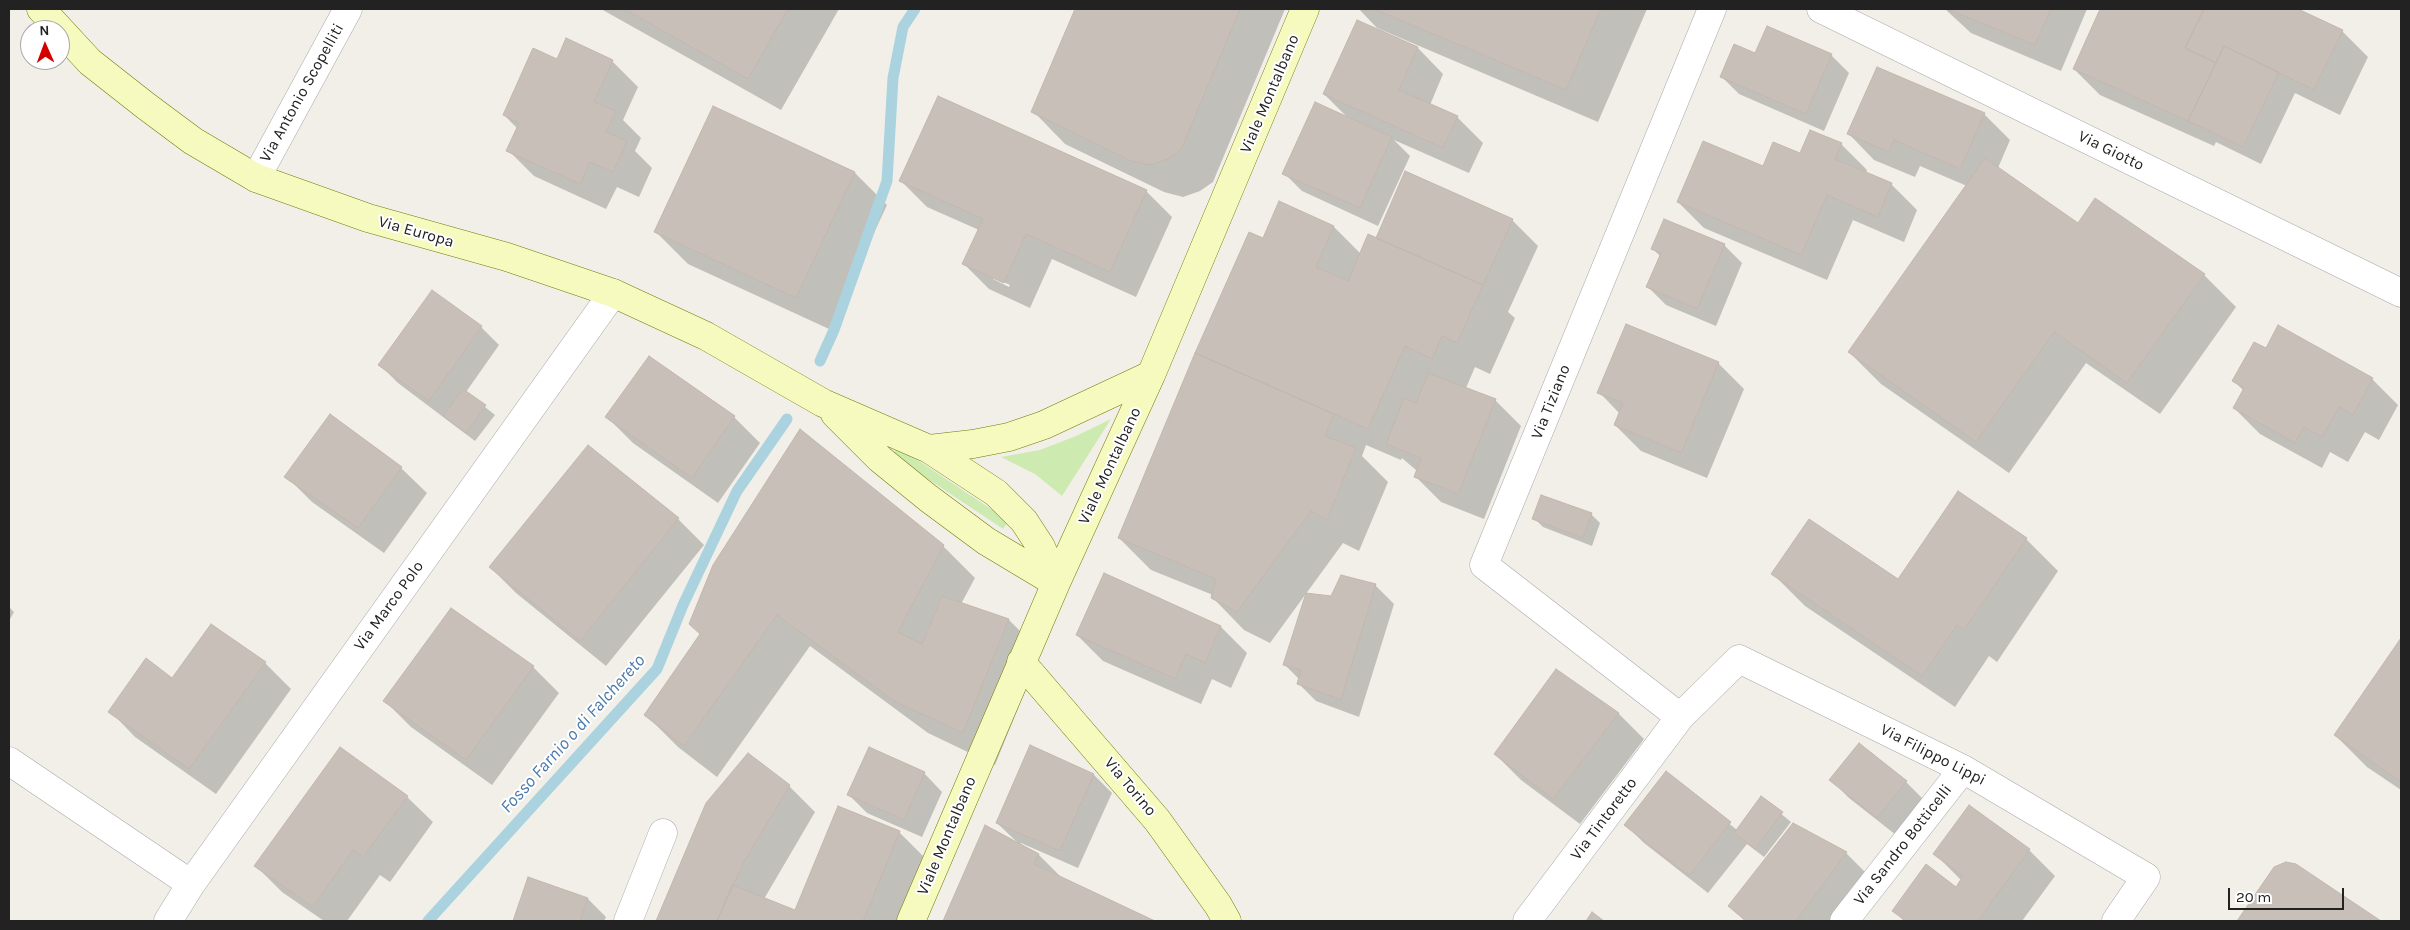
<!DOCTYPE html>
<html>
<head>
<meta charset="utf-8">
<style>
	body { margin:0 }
	#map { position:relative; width:2410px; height:930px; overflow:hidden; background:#f2efe9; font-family:Karla,sans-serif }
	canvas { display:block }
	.frame { position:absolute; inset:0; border:10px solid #222; pointer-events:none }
	.north { position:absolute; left:20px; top:20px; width:50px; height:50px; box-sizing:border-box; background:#fff; border:1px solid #a7a7a7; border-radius:50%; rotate:358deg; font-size:14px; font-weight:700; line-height:20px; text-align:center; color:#222 }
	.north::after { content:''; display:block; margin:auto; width:18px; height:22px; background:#d40000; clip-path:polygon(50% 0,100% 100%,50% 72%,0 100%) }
	.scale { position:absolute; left:2228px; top:888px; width:116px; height:22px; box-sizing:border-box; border:2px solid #222; border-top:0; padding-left:6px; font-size:15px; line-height:18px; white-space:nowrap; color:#222; -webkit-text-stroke:4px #fff; paint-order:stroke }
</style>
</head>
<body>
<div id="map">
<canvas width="2410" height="930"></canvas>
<div class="frame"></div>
<div class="north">N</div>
<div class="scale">20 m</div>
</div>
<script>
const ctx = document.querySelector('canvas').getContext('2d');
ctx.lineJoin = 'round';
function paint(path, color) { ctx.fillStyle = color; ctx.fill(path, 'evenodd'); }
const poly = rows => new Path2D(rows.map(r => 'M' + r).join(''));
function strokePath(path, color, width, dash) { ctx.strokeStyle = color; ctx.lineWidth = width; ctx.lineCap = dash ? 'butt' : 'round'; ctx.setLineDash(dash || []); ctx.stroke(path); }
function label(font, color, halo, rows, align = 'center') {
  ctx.font = font + ' Karla,sans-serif'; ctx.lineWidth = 4; ctx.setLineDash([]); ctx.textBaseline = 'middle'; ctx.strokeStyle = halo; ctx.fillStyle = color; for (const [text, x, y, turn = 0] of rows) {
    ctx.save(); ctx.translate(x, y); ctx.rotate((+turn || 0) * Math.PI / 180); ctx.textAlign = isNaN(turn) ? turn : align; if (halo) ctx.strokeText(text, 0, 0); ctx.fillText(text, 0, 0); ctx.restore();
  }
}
const grass = poly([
	[1111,419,1062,496,1035,474,1001,457,1040,450,1076,436],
	[898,447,1009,521,1003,529,892,455]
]);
const shadow = poly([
	[601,9,839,9,781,110],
	[1076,9,1285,9,1213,182,1200,191,1183,197,1164,192,1065,144,1033,111],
	[1359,9,1647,9,1598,122,1377,28],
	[1945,9,2087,9,2061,71,1971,33],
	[2101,9,2295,9,2342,31,2368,57,2340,115,2295,93,2261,164,2216,142,2214,146,2100,95,2074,69],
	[1418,48,1443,74,1430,105,1457,117,1483,143,1469,173,1394,140,1410,156,1378,226,1302,191,1284,173,1348,118,1324,94],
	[1756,54,1831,55,1849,73,1824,131,1739,94,1721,76],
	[612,61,638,87,623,120,641,138,635,151,652,168,639,197,617,187,606,209,534,176,508,150,518,129,504,115],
	[1877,68,1984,114,2010,140,1998,168,2078,225,2204,275,2236,307,2160,414,2086,363,2009,473,1881,384,1849,352,1967,186,1920,166,1915,177,1874,160,1849,134],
	[713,108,855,173,887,205,829,329,688,264,655,231],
	[1841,144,1867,170,1866,173,1891,184,1917,210,1904,242,1853,220,1827,280,1704,228,1678,202,1763,167],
	[901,181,1146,191,1172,217,1136,297,1052,259,1030,308,989,289,963,263,979,230,927,207],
	[993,277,1010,285,1009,287,993,279],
	[1280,203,1334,227,1361,254,1376,239,1512,220,1538,246,1508,312,1515,318,1490,374,1475,367,1466,388,1495,400,1521,426,1484,519,1441,502,1415,476,1417,471,1402,458,1401,460,1366,445,1362,456,1388,482,1359,551,1343,543,1270,643,1244,630,1212,597,1213,595,1151,570,1119,538],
	[1724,245,1742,263,1716,326,1666,305,1648,287,1661,257,1652,248],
	[481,327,499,345,466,392,495,415,475,441,398,383,380,365],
	[2266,349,2372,379,2398,405,2379,440,2365,432,2348,462,2330,452,2322,468,2260,434,2234,408,2244,391,2234,381],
	[649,357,734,417,760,443,718,503,633,443,607,417],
	[1718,363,1744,389,1707,478,1641,451,1615,425,1620,414,1599,392],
	[588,446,678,519,704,545,606,666,516,593,490,567],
	[401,468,427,493,384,553,312,502,286,476],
	[1591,514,1600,523,1592,546,1543,527,1534,518],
	[2026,539,2058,571,1997,662,1989,656,1955,707,1805,606,1773,574,1899,581],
	[943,546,975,578,961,604,1009,620,1041,652,995,765,928,733,810,646,717,777,678,747,646,715,701,635],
	[1104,575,1221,627,1247,653,1231,688,1212,679,1201,704,1103,661,1077,635],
	[1375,585,1394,604,1359,717,1316,701,1298,683,1299,679,1285,665,1332,598],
	[9,607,14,612,9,621],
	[2401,640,2401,790,2367,767,2335,735],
	[265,663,291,689,216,794,135,737,110,711],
	[533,667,559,693,492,785,411,727,385,701],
	[1618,713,1644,739,1580,824,1521,780,1495,754],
	[924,773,942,792,922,837,867,813,849,795],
	[1666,773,1737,830,1762,798,1791,822,1764,857,1747,844,1708,893,1644,843,1626,825],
	[1094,775,1112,793,1078,868,1021,843,1020,845,1039,855,1063,879,1152,921,945,921,985,827,1018,843,997,823],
	[1831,780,1906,782,1924,800,1896,835,1849,798],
	[789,786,815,812,764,899,796,912,899,832,931,864,908,921,658,921,707,803],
	[407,797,433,822,390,882,380,875,347,921,324,921,282,892,256,866],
	[1793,825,1846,853,1872,879,1841,921,1745,921,1729,906],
	[2029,850,2055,876,2022,921,1904,921,1894,911,1956,888,1962,881,1935,854],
	[2296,866,2379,921,2238,921,2274,868],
	[529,879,588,899,606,917,604,921,515,921]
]);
const stream = poly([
	[820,361,834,330,887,181,893,78,903,27,915,9],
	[428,921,657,669,683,605,737,491,787,419]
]);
const building = poly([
	[624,9,788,9,748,79,624,9],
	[1075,9,1240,9,1181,150,1168,159,1150,165,1131,161,1031,112,1075,9],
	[1374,9,1601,9,1566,90,1374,9],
	[1947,9,2051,9,2035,45,1947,9],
	[2100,9,2204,9,2185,48,2216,63,2188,121,2073,69,2100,9],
	[2204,9,2298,9,2343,30,2314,90,2224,46,2216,63,2185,48,2204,9],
	[1357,20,1418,47,1399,90,1458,116,1443,148,1323,94,1357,20],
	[1767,26,1832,54,1806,114,1720,77,1734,44,1755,53,1767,26],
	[566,38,613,60,594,102,616,111,606,132,627,141,613,172,590,162,580,184,506,151,519,123,503,115,533,48,557,59,566,38],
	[2224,46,2279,72,2243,147,2188,121,2224,46],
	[1877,67,1985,113,1960,169,1894,140,1889,152,1847,134,1877,67],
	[938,96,1147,190,1110,272,1026,234,1004,283,962,264,983,219,899,181,938,96],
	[1315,102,1392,137,1360,208,1282,174,1315,102],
	[713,106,855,172,796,298,654,232,713,106],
	[1810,130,1842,143,1835,159,1892,183,1878,217,1827,195,1801,255,1677,202,1703,141,1763,166,1773,142,1800,153,1810,130],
	[1985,158,2078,223,2095,198,2205,274,2127,383,2054,332,1976,442,1848,352,1985,158],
	[1405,171,1513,219,1483,285,1376,238,1405,171],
	[1279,201,1334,226,1316,267,1348,281,1368,234,1483,285,1457,343,1442,336,1432,359,1405,346,1368,429,1195,353,1249,232,1263,238,1279,201],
	[1664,219,1725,244,1697,309,1646,287,1661,253,1651,249,1664,219],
	[432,290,482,326,429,401,378,365,432,290],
	[1626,324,1719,362,1681,453,1614,425,1623,403,1597,393,1626,324],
	[2278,325,2373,378,2353,415,2339,407,2322,437,2304,427,2295,443,2233,408,2244,388,2232,381,2254,342,2266,348,2278,325],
	[1195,353,1334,414,1325,436,1356,448,1327,520,1311,511,1237,612,1211,598,1216,579,1118,538,1195,353],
	[649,356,735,416,692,478,605,417,649,356],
	[1428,373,1496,399,1458,494,1414,477,1421,458,1386,444,1404,398,1416,403,1428,373],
	[463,389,486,405,466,433,443,416,463,389],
	[330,414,402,467,358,528,284,477,330,414],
	[800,429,944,545,898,632,922,644,942,596,1009,619,963,733,894,701,777,615,684,746,644,715,700,634,689,624,713,565,800,429],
	[588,445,679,518,580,641,489,567,588,445],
	[1958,491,2027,538,1964,630,1957,625,1922,676,1771,574,1809,519,1898,579,1958,491],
	[1541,495,1592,513,1583,538,1532,519,1541,495],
	[1104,573,1221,626,1205,663,1186,654,1175,679,1076,635,1104,573],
	[1341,575,1376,584,1341,700,1297,684,1301,670,1283,665,1306,593,1331,596,1341,575],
	[451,608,534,666,466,760,383,701,451,608],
	[211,624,266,662,189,769,108,712,146,658,172,678,211,624],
	[2401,638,2401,782,2334,735,2401,638],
	[1556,669,1619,713,1553,799,1494,754,1556,669],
	[1859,743,1907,781,1877,818,1829,780,1859,743],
	[1030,745,1094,774,1060,851,996,823,1030,745],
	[340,747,408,796,363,857,353,850,313,907,254,866,340,747],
	[869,747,925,772,904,820,847,795,869,747],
	[748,753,790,785,744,862,717,921,656,921,706,803,748,753],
	[1666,771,1731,822,1689,876,1624,825,1666,771],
	[1761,796,1783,812,1755,849,1734,833,1761,796],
	[1969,805,2030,849,1978,921,1906,921,1892,911,1926,864,1956,887,1963,876,1933,854,1969,805],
	[838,806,900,831,863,921,717,921,732,885,795,910,838,806],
	[1793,823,1847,852,1796,921,1746,921,1728,906,1793,823],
	[985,825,1039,854,1034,864,1155,921,943,921,985,825],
	[2286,862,2296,864,2381,921,2237,921,2274,867,2286,862],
	[528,877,588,898,580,921,513,921,528,877],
	[1592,912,1604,921,1586,921,1592,912]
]);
const street = poly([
	[1821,9,2401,293],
	[256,178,348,9],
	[1680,717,1484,565,1712,9],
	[9,761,191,884],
	[168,921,191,884,613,293],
	[628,921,663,833],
	[1527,921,1680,717,1739,659,1963,769,2146,877,2116,921],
	[1844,921,1963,769]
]);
const secondary = poly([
	[41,9,90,62,146,106,193,141,256,178,368,218,507,257,613,293,706,336,823,403,929,449,973,444,1009,437,1044,425,1151,375],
	[835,414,880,459,928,498,986,541,1056,583],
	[929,449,996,493,1024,521,1041,547,1056,583],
	[1021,662,1157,820,1218,905,1227,921],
	[911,921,1056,583,1151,375,1305,9]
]);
const streetNames = [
	["Via Antonio Scopelliti",302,93,-61],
	["Viale Montalbano",1270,94,-67],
	["Via Giotto",2111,151,26],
	["Via Europa",416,232,16],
	["Via Tiziano",1551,402,-68],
	["Viale Montalbano",1110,466,-65],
	["Via Marco Polo",389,606,-54],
	["Via Filippo Lippi",1933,755,27],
	["Via Torino",1130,787,50],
	["Via Tintoretto",1604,819,-53],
	["Viale Montalbano",947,836,-67],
	["Via Sandro Botticelli",1903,845,-52]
];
const waterNames = [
	["Fosso Farnio o di Falchereto",573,734,-48]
];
paint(grass, '#cdebb0');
paint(shadow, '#0003');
strokePath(stream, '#aad3df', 11);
paint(building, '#c7bfb8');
strokePath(building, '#c4b6ab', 1);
strokePath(street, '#a9a9a9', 29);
strokePath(secondary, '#707d05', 29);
strokePath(street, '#fff', 28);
strokePath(secondary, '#f7fabf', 28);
label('16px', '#222', '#fff', streetNames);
label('italic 18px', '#4a7aab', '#fff', waterNames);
</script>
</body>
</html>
